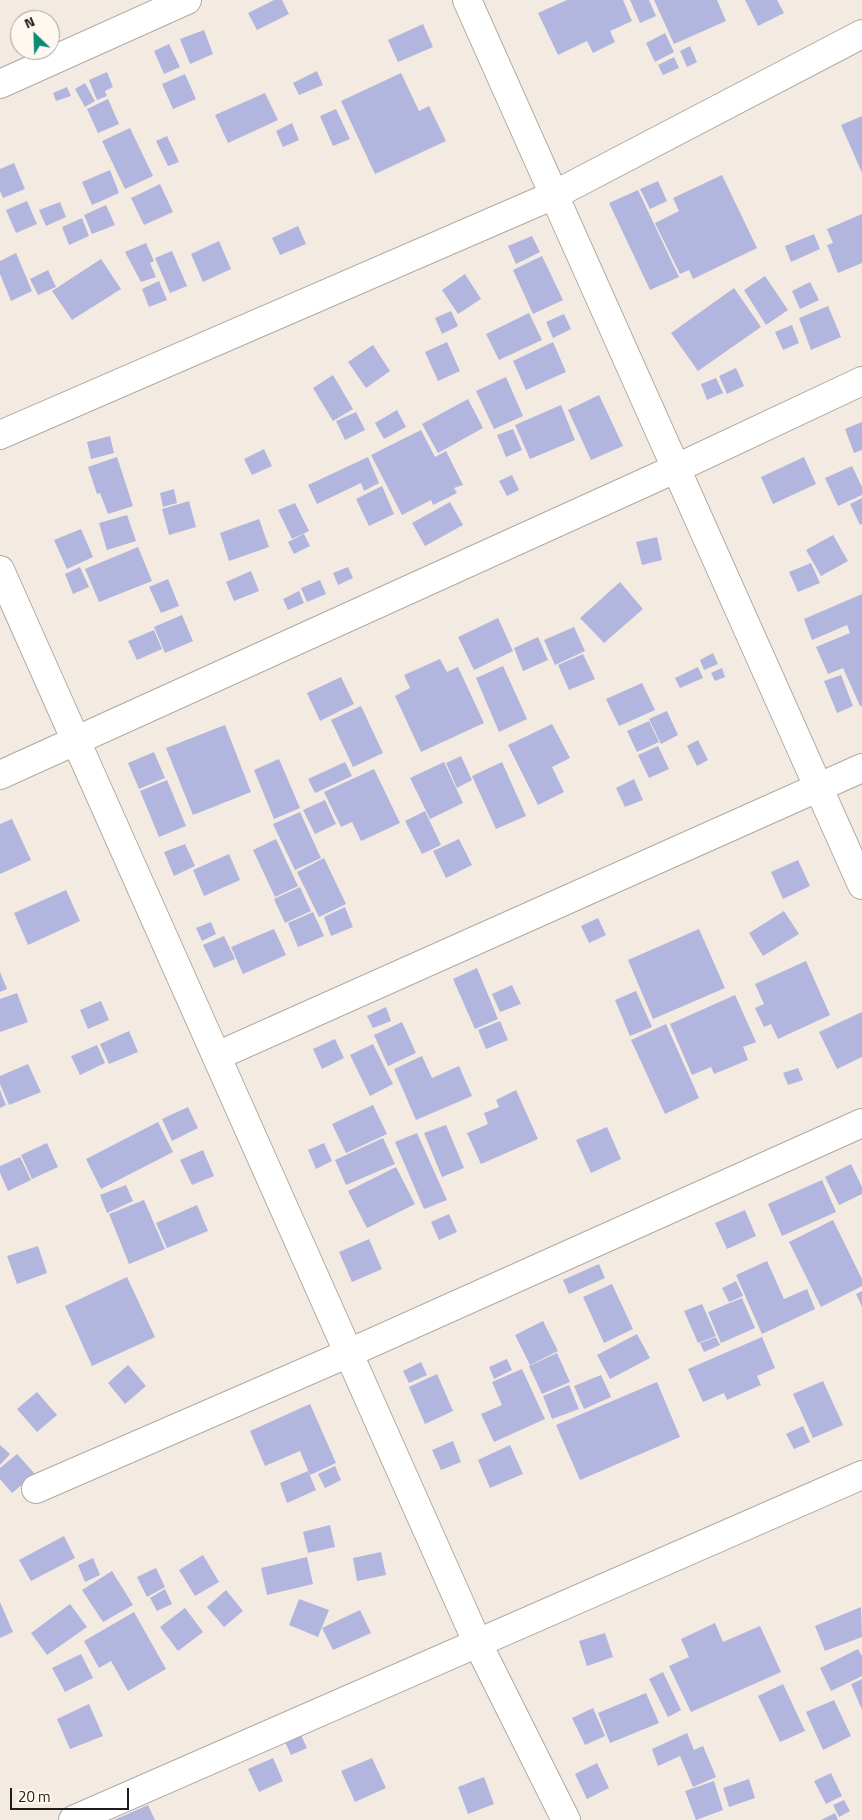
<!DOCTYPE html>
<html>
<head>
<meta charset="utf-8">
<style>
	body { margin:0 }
	#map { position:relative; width:862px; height:1820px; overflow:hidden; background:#f3eae2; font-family:"Titillium Web",sans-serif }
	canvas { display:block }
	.north { position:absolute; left:10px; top:10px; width:50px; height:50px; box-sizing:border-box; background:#fff8f1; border:1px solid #a5a09b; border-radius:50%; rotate:336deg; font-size:14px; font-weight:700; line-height:20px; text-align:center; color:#1f1c19 }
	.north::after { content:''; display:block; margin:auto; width:18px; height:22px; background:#088c72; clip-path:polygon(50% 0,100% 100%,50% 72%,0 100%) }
	.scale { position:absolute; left:10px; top:1788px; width:119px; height:22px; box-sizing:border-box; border:2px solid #1f1c19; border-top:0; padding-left:6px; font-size:15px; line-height:18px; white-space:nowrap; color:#1f1c19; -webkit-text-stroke:4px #fff8f1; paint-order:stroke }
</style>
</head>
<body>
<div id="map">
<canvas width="862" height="1820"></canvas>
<div class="north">N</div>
<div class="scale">20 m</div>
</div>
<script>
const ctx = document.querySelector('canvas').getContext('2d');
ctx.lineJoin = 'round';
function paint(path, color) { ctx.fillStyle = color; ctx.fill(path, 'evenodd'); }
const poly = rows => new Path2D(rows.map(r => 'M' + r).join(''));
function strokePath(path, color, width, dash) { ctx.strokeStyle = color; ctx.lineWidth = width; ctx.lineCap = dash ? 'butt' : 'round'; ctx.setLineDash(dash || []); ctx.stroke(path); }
const building = poly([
	[274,0,282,0,289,14,257,30,248,13],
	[567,0,623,0,632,21,610,31,615,42,593,53,587,41,558,55,538,13],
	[630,0,649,0,656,16,640,23],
	[654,0,717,0,726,21,674,44],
	[745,0,777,0,784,13,758,26],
	[423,24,433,47,398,62,388,40],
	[204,30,213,54,190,64,180,39],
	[665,33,674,52,655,62,646,43],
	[169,44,180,67,164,74,154,51],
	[690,46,697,62,687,67,680,51],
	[674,57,679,68,663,75,658,65],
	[317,71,323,85,299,95,293,83],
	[107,72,113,87,105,91,107,96,97,100,89,80],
	[401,73,419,111,429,106,446,141,375,174,341,101],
	[185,74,196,99,173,109,162,84],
	[85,83,95,101,85,107,75,89],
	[67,87,71,96,56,101,53,93],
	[265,93,278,120,228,143,215,115],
	[108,99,119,124,98,133,87,109],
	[336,109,350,139,333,146,320,116],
	[862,116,862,173,841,125],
	[292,123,299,140,283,147,276,131],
	[130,128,153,176,125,189,102,141],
	[167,136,179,162,168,166,156,141],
	[14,163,25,189,3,198,0,191,0,169],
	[110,170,119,193,92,205,82,182],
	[722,175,757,248,693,279,689,270,680,274,655,223,679,211,673,198],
	[658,181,667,201,650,209,640,189],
	[160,184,173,212,144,225,131,198],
	[638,190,679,277,650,290,609,203],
	[27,201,37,224,16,233,6,210],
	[60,202,66,217,46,226,39,210],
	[106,205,115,225,92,234,84,215],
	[862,214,862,263,838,273,827,245,833,243,827,229],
	[82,218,89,236,69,245,62,227],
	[298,226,306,244,280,255,272,238],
	[814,234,820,249,791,262,785,246],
	[532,236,540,252,516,264,508,246],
	[219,241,231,269,203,282,191,254],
	[146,243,154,261,150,263,156,277,141,282,125,252],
	[172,251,187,286,170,293,155,258],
	[16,253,32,291,11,301,0,274,0,261],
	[542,256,563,300,533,314,513,270],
	[101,259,121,289,72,320,52,291],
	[48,270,56,287,38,295,30,279],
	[465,274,481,299,458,314,442,290],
	[765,276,788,310,766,325,744,290],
	[159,281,167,300,149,307,142,289],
	[810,282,819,300,800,309,792,291],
	[734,288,761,327,698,371,671,333],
	[828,306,841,337,811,350,799,318],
	[451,311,458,326,442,334,435,318],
	[529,313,542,340,499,360,486,334],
	[564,314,571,329,553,338,546,322],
	[792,325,799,343,783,350,775,332],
	[447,342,460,371,438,381,425,352],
	[553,342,566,372,526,390,513,361],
	[373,345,390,371,366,388,348,362],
	[736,368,744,386,727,394,719,376],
	[333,375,353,409,333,421,313,388],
	[506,377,523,416,494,429,476,391],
	[716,378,723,393,707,400,701,384],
	[599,395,623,446,591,460,568,410],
	[468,399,483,428,438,453,422,424],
	[561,405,575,440,530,459,515,425],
	[397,410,406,427,384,439,375,423],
	[356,412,365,430,345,440,336,421],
	[862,422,862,450,854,453,845,429],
	[513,429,522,450,506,457,497,435],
	[421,430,435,457,446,451,463,485,454,488,457,493,433,505,431,500,402,515,371,455],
	[110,436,114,453,91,459,87,442],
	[264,449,272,466,252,475,244,459],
	[117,457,133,506,108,514,100,493,97,494,88,467],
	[368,457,379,483,364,491,361,483,317,504,308,485],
	[804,457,816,484,773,504,761,477],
	[852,466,862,487,862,495,838,506,825,478],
	[512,475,519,490,507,496,499,481],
	[382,486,394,514,369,526,356,499],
	[174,489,177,503,163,507,160,493],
	[862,498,862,524,860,525,850,504],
	[189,501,196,527,169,535,162,509],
	[450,502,463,525,425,546,412,523],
	[295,503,309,531,292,539,278,510],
	[127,515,136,541,107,550,99,523],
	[259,519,269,547,229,561,220,533],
	[81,529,93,557,67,569,54,540],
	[304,534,310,546,294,554,288,542],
	[833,535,848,561,821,576,806,550],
	[657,537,662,560,642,565,636,542],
	[138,547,152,581,99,602,85,569],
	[811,563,820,583,798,592,789,572],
	[80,567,89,587,73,594,65,574],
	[348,567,353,578,338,585,333,573],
	[251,571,259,591,234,601,226,582],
	[168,579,179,606,161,613,149,587],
	[320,580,326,594,307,602,301,588],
	[620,582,643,609,604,643,580,618],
	[299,591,304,603,288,610,283,599],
	[862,594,862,706,860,706,843,668,828,674,816,647,850,633,847,625,812,640,804,619],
	[182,615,193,641,165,653,154,627],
	[498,618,513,651,474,670,458,637],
	[574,627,585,651,555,665,544,640],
	[154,630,162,649,137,660,128,641],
	[538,637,548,660,523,671,514,648],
	[713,653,718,664,704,670,700,660],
	[583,654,595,679,569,690,558,665],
	[440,659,447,672,458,667,484,723,421,752,395,696,410,688,404,675],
	[503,666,527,719,499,732,476,678],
	[698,667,703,678,680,688,675,678],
	[722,668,725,677,715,681,711,673],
	[841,675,853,706,837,713,824,681],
	[341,677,354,704,320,721,307,693],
	[642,683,655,710,619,726,606,699],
	[361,706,383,753,353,767,331,720],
	[667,711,678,735,661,744,649,719],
	[649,721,659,742,637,752,627,731],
	[552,724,570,758,552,767,564,792,538,805,508,745],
	[225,725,251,792,193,815,166,748],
	[698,740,708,760,697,766,687,746],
	[658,746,669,769,649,778,638,755],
	[154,752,165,778,139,789,128,763],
	[461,756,472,780,457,788,446,763],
	[279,759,300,808,274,819,254,770],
	[345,762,352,776,315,793,308,779],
	[444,762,463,803,430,819,410,778],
	[502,762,526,816,496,829,472,776],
	[374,769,400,823,361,841,352,822,341,827,324,792],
	[634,779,643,800,625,807,616,788],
	[167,780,186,826,159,837,140,791],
	[325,800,336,824,315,834,303,810],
	[425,811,441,845,422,854,405,821],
	[300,812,321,858,295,870,273,824],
	[12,819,31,860,0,874,0,824],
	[276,839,298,886,275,897,253,850],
	[459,839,472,865,446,878,433,851],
	[185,844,195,866,174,876,164,852],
	[229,854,240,880,204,896,193,870],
	[324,858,346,904,319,917,297,872],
	[798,860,810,886,783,899,771,872],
	[300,887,311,911,285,923,274,899],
	[66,890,80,921,28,945,14,913],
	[345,907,353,927,331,936,324,917],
	[784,911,799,934,763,956,749,933],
	[313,912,324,936,298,947,288,923],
	[598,918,606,935,589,943,581,926],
	[211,922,216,934,202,941,196,928],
	[274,929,286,955,243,974,231,947],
	[699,929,725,988,653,1019,628,960],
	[224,936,235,959,214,968,203,945],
	[806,961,830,1015,778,1039,771,1024,764,1027,755,1008,764,1004,755,984],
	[477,968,498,1019,475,1029,453,979],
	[0,972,7,989,0,992],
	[512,985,521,1004,500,1012,492,994],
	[636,991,652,1027,630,1036,615,1000],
	[17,993,28,1022,0,1032,0,999],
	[735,995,756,1042,743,1047,748,1060,714,1074,711,1067,692,1075,670,1024],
	[101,1001,109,1020,88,1029,80,1010],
	[386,1007,391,1021,373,1028,367,1016],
	[862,1012,862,1057,837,1069,819,1032],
	[500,1021,508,1040,486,1049,478,1030],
	[402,1022,416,1053,388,1066,374,1035],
	[666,1024,699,1098,665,1114,631,1040],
	[129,1031,138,1052,109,1064,100,1044],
	[335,1039,344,1058,322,1069,313,1049],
	[373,1044,393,1084,370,1096,350,1055],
	[97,1045,105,1063,80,1075,71,1056],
	[422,1056,432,1078,459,1066,472,1096,416,1120,394,1069],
	[28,1064,41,1092,9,1105,0,1084,0,1076],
	[798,1068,803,1080,788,1085,783,1073],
	[0,1090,6,1105,0,1108],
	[516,1090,538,1139,481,1164,467,1133,488,1124,484,1113,499,1107,496,1100],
	[373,1105,387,1134,346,1153,332,1124],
	[188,1107,198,1128,172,1141,162,1119],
	[158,1122,173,1152,101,1189,86,1159],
	[446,1125,464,1168,442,1177,424,1133],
	[607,1127,621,1159,591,1173,576,1140],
	[417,1133,447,1200,424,1209,395,1142],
	[383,1138,395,1164,346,1185,335,1160],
	[47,1143,58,1167,32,1179,21,1155],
	[324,1143,332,1161,316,1169,308,1150],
	[203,1150,214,1176,192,1185,180,1160],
	[20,1157,31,1180,8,1191,0,1173,0,1166],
	[851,1164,862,1187,862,1194,839,1205,825,1177],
	[396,1167,415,1204,367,1228,348,1191],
	[822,1180,836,1212,782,1236,768,1204],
	[126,1185,133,1201,107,1213,100,1195],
	[144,1200,165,1249,129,1264,109,1214],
	[197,1205,208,1231,167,1248,156,1223],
	[745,1210,756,1236,727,1249,715,1223],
	[449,1214,457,1232,439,1240,431,1222],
	[833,1220,862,1279,862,1286,821,1307,789,1242],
	[369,1239,382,1269,352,1282,339,1252],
	[38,1246,47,1273,17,1284,7,1256],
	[767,1261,784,1299,807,1289,815,1309,762,1334,736,1275],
	[599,1264,605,1278,569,1294,563,1280],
	[127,1277,155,1337,92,1366,65,1306],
	[736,1281,743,1296,729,1302,722,1288],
	[612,1284,633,1329,604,1343,583,1297],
	[862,1291,862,1307,856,1294],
	[742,1298,755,1328,721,1343,708,1312],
	[702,1304,716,1336,698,1343,684,1311],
	[543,1321,558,1351,530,1365,515,1335],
	[637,1334,650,1358,610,1379,597,1355],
	[716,1337,720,1345,704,1352,700,1343],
	[762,1337,775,1368,757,1376,761,1385,727,1400,724,1393,703,1402,688,1369],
	[557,1353,570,1382,542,1394,529,1366],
	[507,1359,512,1370,494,1379,489,1367],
	[421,1362,427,1375,409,1383,403,1371],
	[128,1365,146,1386,125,1404,108,1383],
	[522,1369,545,1419,494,1442,481,1414,502,1405,492,1382],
	[437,1374,453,1411,425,1424,409,1387],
	[601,1375,611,1397,584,1409,574,1386],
	[823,1381,843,1425,813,1438,793,1394],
	[657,1382,680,1437,580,1480,556,1425],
	[569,1385,579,1409,552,1419,543,1396],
	[37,1392,57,1415,37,1432,17,1409],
	[310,1404,336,1463,310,1475,300,1451,265,1466,250,1431],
	[803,1426,810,1442,794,1449,786,1434],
	[453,1441,461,1462,441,1470,432,1450],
	[0,1445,10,1454,0,1465],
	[510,1445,523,1474,490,1488,478,1460],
	[17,1454,35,1474,12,1493,0,1479,0,1468],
	[335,1466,341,1480,325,1488,318,1474],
	[308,1471,316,1490,287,1503,280,1483],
	[330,1525,335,1547,308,1553,303,1532],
	[64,1536,75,1558,31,1581,19,1560],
	[381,1552,386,1575,357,1581,353,1558],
	[203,1555,219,1582,195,1596,179,1570],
	[307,1557,313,1584,267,1595,261,1568],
	[93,1558,100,1575,85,1582,78,1565],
	[156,1568,165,1587,147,1597,137,1577],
	[112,1571,133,1605,103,1622,82,1590],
	[165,1589,172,1604,157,1611,150,1598],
	[226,1590,243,1611,224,1627,207,1607],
	[299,1599,329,1610,318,1637,289,1625],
	[0,1602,13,1632,0,1638],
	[70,1604,87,1627,47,1655,31,1633],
	[861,1607,862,1637,825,1651,815,1626],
	[185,1608,203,1632,178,1651,160,1627],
	[360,1610,371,1633,333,1650,322,1628],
	[134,1612,166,1669,128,1691,111,1661,99,1668,84,1641],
	[715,1623,723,1642,760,1626,781,1672,691,1712,669,1666,689,1657,681,1639],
	[605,1633,613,1657,587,1666,579,1641],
	[858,1649,862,1656,862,1676,831,1691,820,1668],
	[81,1654,93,1678,65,1692,52,1668],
	[663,1672,681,1710,668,1717,649,1679],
	[862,1679,862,1710,851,1684],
	[783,1684,805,1731,780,1742,758,1696],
	[646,1693,659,1723,610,1743,598,1713],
	[834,1700,851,1736,823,1750,806,1712],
	[89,1704,103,1736,70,1749,57,1719],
	[593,1708,605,1736,585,1745,572,1718],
	[687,1733,694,1750,703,1746,716,1777,693,1787,680,1756,658,1766,652,1749],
	[301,1735,307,1748,291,1755,285,1742],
	[273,1758,283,1781,259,1792,248,1769],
	[372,1758,386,1788,355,1802,341,1771],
	[597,1763,609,1788,587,1799,575,1774],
	[831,1773,842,1796,826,1804,814,1781],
	[484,1777,494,1804,468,1814,458,1787],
	[749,1779,755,1798,729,1807,723,1788],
	[714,1781,723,1810,696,1820,685,1791],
	[844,1800,850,1811,839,1817,833,1805],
	[148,1805,155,1820,114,1820],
	[835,1813,838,1820,821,1820]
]);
const street = poly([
	[467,0,862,885],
	[0,84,187,0],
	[0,435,554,195,862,34],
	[0,570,478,1644,566,1820],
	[0,775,677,468,862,381],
	[217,1056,862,768],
	[36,1489,349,1353,862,1123],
	[73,1820,862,1475]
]);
paint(building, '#b2b6de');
strokePath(street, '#b2a9a2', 30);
strokePath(street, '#fff', 28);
</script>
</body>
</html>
